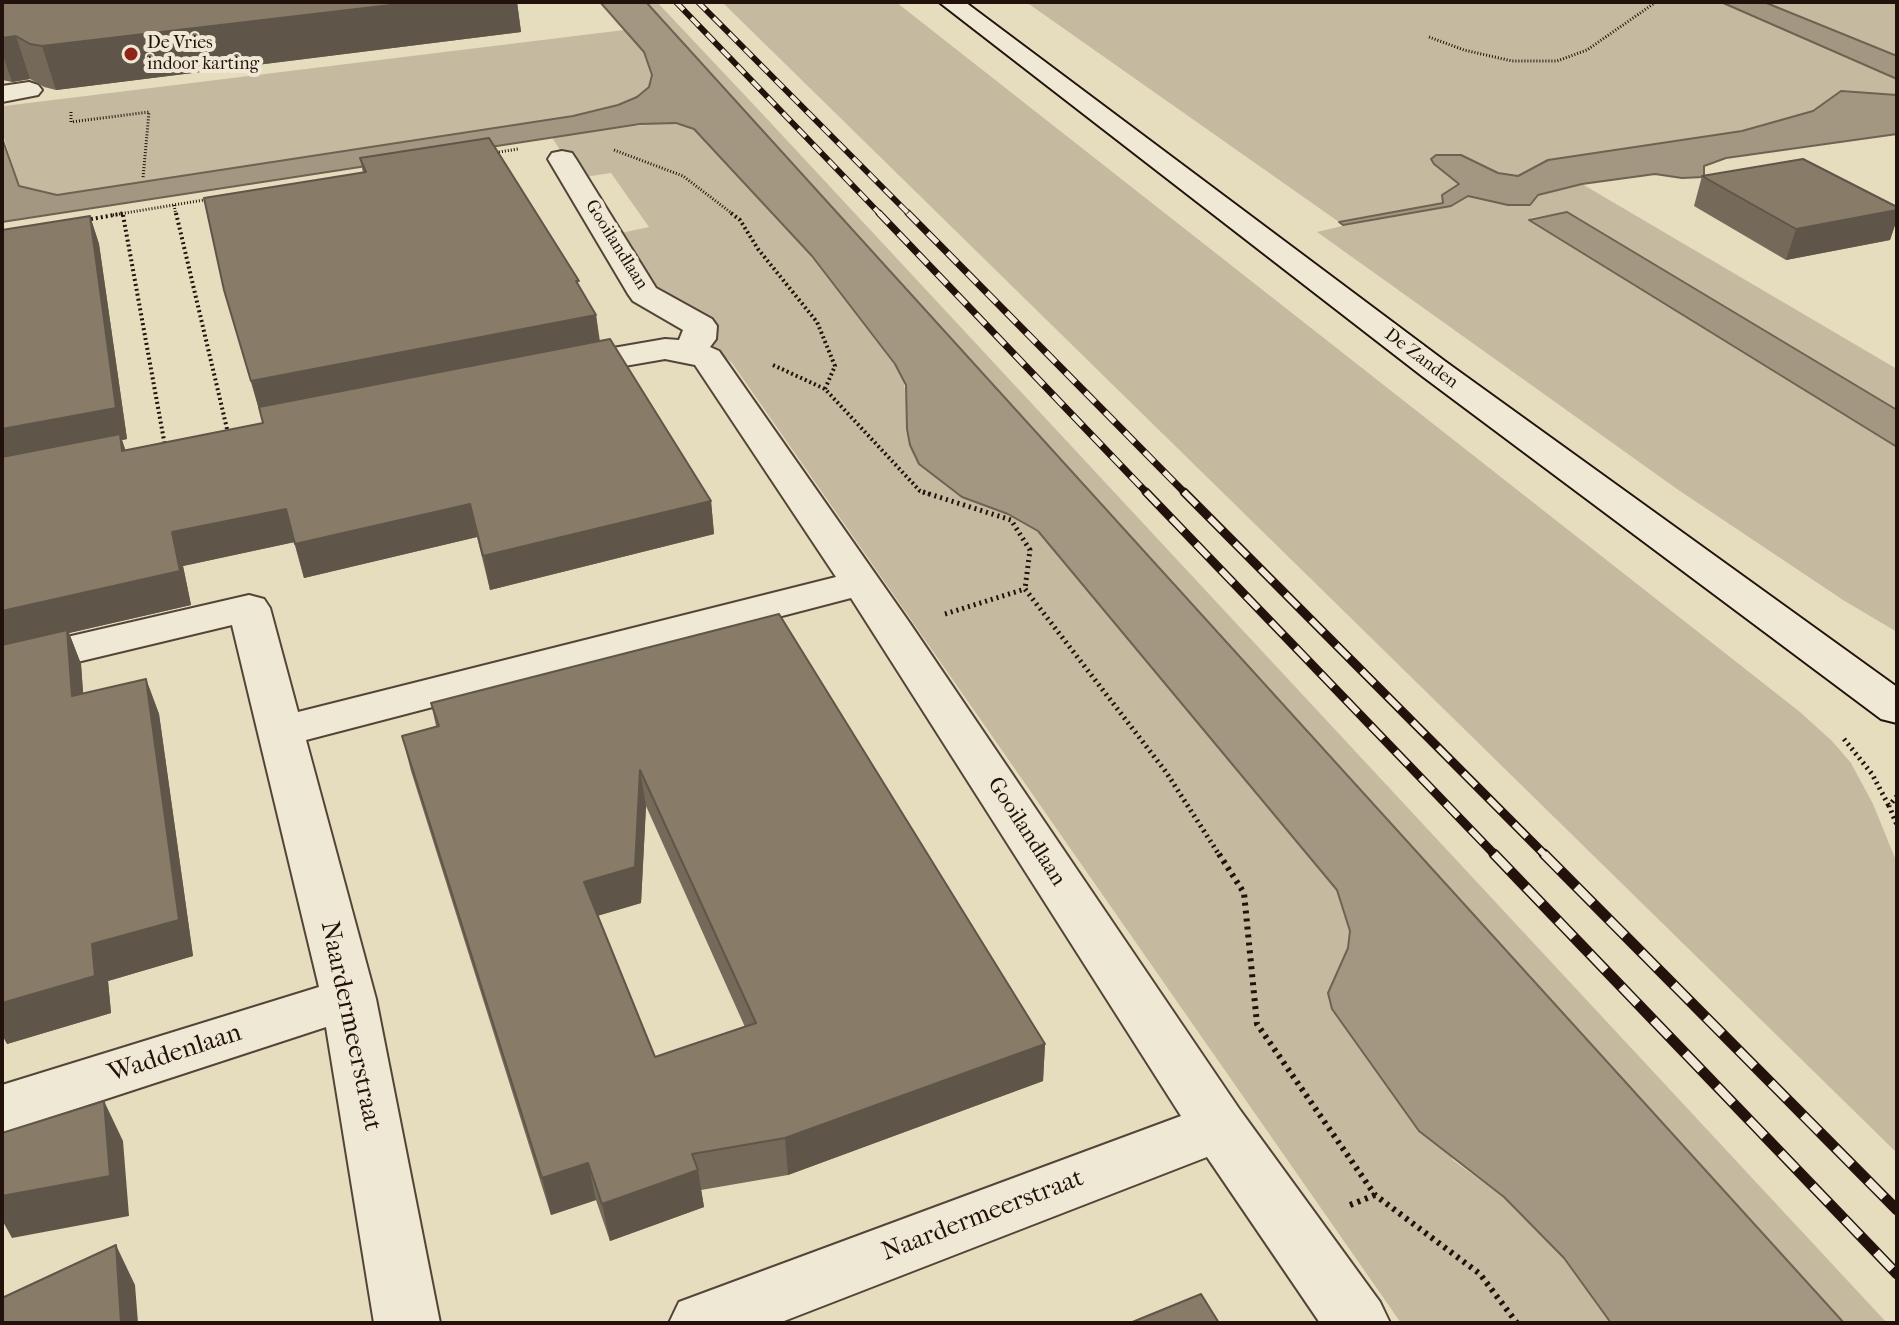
<!DOCTYPE html>
<html>
<head>
<meta charset="utf-8">
<style>
	body { margin:0 }
	#map { position:relative; width:1899px; height:1325px; overflow:hidden; background:#e6dcbe; font-family:"IM FELL French Canon",serif }
	canvas { display:block }
	.frame { position:absolute; inset:0; border:4px solid #23120b; pointer-events:none }
</style>
</head>
<body>
<div id="map">
<canvas width="1899" height="1325"></canvas>
<div class="frame"></div>
</div>
<script>
const ctx = document.querySelector('canvas').getContext('2d');
ctx.lineJoin = 'round';
function paint(path, color) { ctx.fillStyle = color; ctx.fill(path, 'evenodd'); }
const poly = rows => new Path2D(rows.map(r => 'M' + r).join(''));
function strokePath(path, color, width, dash) { ctx.strokeStyle = color; ctx.lineWidth = width; ctx.lineCap = dash ? 'butt' : 'round'; ctx.setLineDash(dash || []); ctx.stroke(path); }
function label(font, color, halo, rows, align = 'center') {
  ctx.font = font + ' "IM FELL French Canon",serif'; ctx.lineWidth = 8; ctx.setLineDash([]); ctx.textBaseline = 'middle'; ctx.strokeStyle = halo; ctx.fillStyle = color; for (const [text, x, y, turn = 0] of rows) {
    ctx.save(); ctx.translate(x, y); ctx.rotate((+turn || 0) * Math.PI / 180); ctx.textAlign = isNaN(turn) ? turn : align; if (halo) ctx.strokeText(text, 0, 0); ctx.fillText(text, 0, 0); ctx.restore();
  }
}
const green = poly([
	[646,2,657,2,769,121,1887,1323,1844,1323],
	[722,2,896,2,1800,712,1832,741,1851,763,1873,804,1897,863,1897,1153],
	[1026,2,1897,2,1897,95,1856,92,1813,111,1742,131,1549,160,1518,176,1498,173,1461,155,1459,184,1442,195,1443,203,1339,222],
	[624,30,644,52,652,75,649,87,637,97,618,105,573,116,57,195,19,186,4,138,4,106],
	[661,123,687,126,700,133,812,256,903,376,908,413,907,429,1008,514,1038,531,1337,890,1350,931,1348,948,1328,993,1454,1161,1504,1197,1564,1258,1611,1323,1401,1323,732,363,713,347,718,338,715,328,656,291,616,234,649,227,611,173,578,178,551,136],
	[1582,184,1897,369,1897,410,1567,212,1530,218,1897,447,1897,632,1843,600,1677,489,1317,232,1468,196,1508,205,1530,205,1538,195]
]);
const water = poly([
	[600,2,646,2,1844,1323,1611,1323,1564,1258,1504,1197,1419,1131,1332,1009,1328,993,1348,948,1350,931,1337,890,1038,531,1008,514,962,497,919,464,910,445,907,429,906,385,895,364,812,256,694,129,676,123,640,124,2,222,2,138,19,186,57,195,573,116,618,105,637,97,649,87,652,75,644,52,600,2],
	[1721,2,1764,2,1897,56,1897,79,1721,2],
	[1841,91,1897,95,1897,134,1726,158,1704,166,1704,177,1682,178,1655,174,1582,184,1538,195,1530,205,1508,205,1468,196,1451,206,1343,225,1339,222,1443,203,1442,195,1459,184,1434,164,1431,159,1436,155,1461,155,1498,173,1518,176,1548,160,1742,131,1813,111,1841,91],
	[1567,212,1897,410,1897,447,1529,220,1567,212]
]);
const pathFar3 = poly([
	[1429,37,1464,50,1512,61,1557,61,1587,50,1656,2],
	[71,112,71,122,149,112,143,178],
	[614,150,683,176,734,215],
	[493,153,518,149],
	[174,205,176,215],
	[113,215,210,199]
]);
const pathFar2 = poly([
	[176,213,228,433],
	[731,213,740,220,758,249,817,322,835,366,825,389],
	[123,215,165,446],
	[86,220,125,213],
	[773,365,825,389,920,491,929,494]
]);
const pathFar1 = poly([
	[923,492,1011,520,1030,550,1025,589],
	[945,614,1025,589,1166,772,1220,856],
	[1844,739,1872,774,1889,806],
	[1897,796,1889,806,1897,825]
]);
const path = poly([
	[1219,854,1244,893,1257,1024,1375,1195,1480,1274,1517,1323],
	[1350,1205,1375,1195]
]);
const street = poly([
	[29,82,38,85,42,90,38,95,2,102,2,86,29,82],
	[562,151,572,153,576,159,656,288,712,319,717,326,716,339,710,347,719,351,909,622,1240,1110,1380,1302,1390,1323,1320,1323,1207,1157,779,1323,669,1323,679,1302,1181,1116,851,598,306,740,376,999,440,1323,374,1323,326,1027,2,1133,2,1085,319,987,232,625,2,680,2,652,249,595,264,599,270,608,298,712,836,577,695,365,665,359,561,377,549,374,544,367,549,360,561,357,665,339,679,340,683,330,633,301,628,294,548,159,552,153,562,151]
]);
const secondary = poly([
	[939,2,965,2,1446,362,1897,687,1897,723,1881,719,1422,376,939,2]
]);
const railFar3 = poly([
	[676,2,881,215],
	[698,2,910,215]
]);
const railFar2 = poly([
	[879,213,1148,494],
	[908,213,1186,494]
]);
const railFar1 = poly([
	[1146,492,1496,856],
	[1184,492,1546,856]
]);
const rail = poly([
	[1494,854,1897,1274],
	[1544,854,1897,1210]
]);
const wall = poly([
	[2,2,517,2,521,32,56,90,44,87,30,79,12,82,2,80],
	[360,158,579,288,596,315,600,341,711,501,714,534,490,590,477,537,304,578,294,542,183,566,191,605,69,633,81,664,83,694,146,679,159,714,193,956,108,981,111,1013,7,1044,90,216,99,244,127,439,122,440,125,450,263,423,224,290,363,173],
	[1702,176,1897,207,1897,219,1890,240,1786,260,1694,206],
	[779,614,1045,1044,1043,1081,788,1175,701,1190,704,1207,610,1241,596,1200,551,1215,411,771,402,736,436,726,431,703],
	[646,806,745,1027,655,1057,597,916,641,903]
]);
const shadedWall = poly([
	[416,2,517,2,521,32,56,90,42,46],
	[16,36,30,79,12,82,2,53,2,38],
	[1897,210,1897,219,1890,240,1786,260,1796,229],
	[90,216,99,244,127,439,122,440,131,466,2,464,2,429],
	[596,315,600,346,260,413,251,381],
	[711,501,714,534,490,590,483,556],
	[470,504,477,537,304,578,295,544],
	[286,509,295,542,183,566,191,605,69,633,81,664,86,732,2,649,2,611,172,532],
	[146,679,159,714,193,956,108,981,111,1013,7,1044,2,1035,2,1003,92,944],
	[640,770,646,806,641,903,590,918,584,882],
	[1045,1044,1043,1081,788,1175,785,1138],
	[104,1101,123,1141,129,1216,12,1238,2,1220,2,1196],
	[588,1163,596,1200,551,1215,542,1178],
	[698,1170,704,1207,610,1241,602,1204],
	[116,1245,135,1285,138,1323,121,1323]
]);
const building = poly([
	[2,2,416,2,42,46,30,44,16,36,2,38,2,2],
	[489,138,579,281,576,281,596,315,251,381,224,290,204,198,366,172,360,158,489,138],
	[1803,159,1897,207,1897,210,1796,229,1702,176,1803,159],
	[90,216,116,408,2,429,2,230,90,216],
	[610,339,711,501,483,556,470,504,295,544,286,509,172,532,180,571,2,611,2,457,120,434,122,451,263,423,259,407,610,339],
	[779,614,1045,1044,785,1138,692,1154,698,1170,602,1204,588,1163,542,1178,402,736,439,726,431,703,779,614],
	[640,770,756,1023,655,1057,584,882,635,867,640,770],
	[67,630,72,696,146,679,179,920,92,944,95,976,2,1003,2,645,67,630],
	[104,1101,110,1176,2,1196,2,1133,104,1101],
	[116,1245,121,1323,2,1323,2,1298,116,1245],
	[1201,1294,1219,1323,1130,1323,1201,1294]
]);
const markers = [
	[131,54,8,"#8f2418"]
];
const farPoinames = [
	["De Vries",147,44],
	["indoor karting",147,65]
];
const farStreetnames = [
	["Gooilandlaan",616,245,58],
	["De Zanden",1421,359,37]
];
const streetNames = [
	["Gooilandlaan",1026,832,57]
];
const nearStreetnames = [
	["Naardermeerstraat",350,1026,78],
	["Waddenlaan",175,1054,-18],
	["Naardermeerstraat",983,1216,-21]
];
paint(green, '#c5baa0');
paint(water, '#a49781');
strokePath(water, '#706252', 2);
strokePath(street, '#544438', 4);
strokePath(secondary, '#23120b', 4);
strokePath(pathFar3, '#23120b', 3, [1, 2]);
strokePath(pathFar2, '#23120b', 4, [2, 3]);
strokePath(pathFar1, '#23120b', 5, [2, 4]);
strokePath(path, '#23120b', 6, [3, 5]);
paint(street, '#efe8d5');
paint(secondary, '#efe8d5');
strokePath(railFar3, '#23120b', 6);
strokePath(railFar2, '#23120b', 7);
strokePath(railFar1, '#23120b', 9);
strokePath(rail, '#23120b', 11);
strokePath(railFar3, '#efe8d5', 4, [11]);
strokePath(railFar2, '#efe8d5', 5, [14]);
strokePath(railFar1, '#efe8d5', 6, [18]);
strokePath(rail, '#efe8d5', 8, [23]);
paint(wall, '#756a59');
paint(shadedWall, '#5f5649');
paint(building, '#887b68');
strokePath(building, '#5f5649', 2);
for (const [x, y, r, color] of markers) { const dot = new Path2D(); dot.arc(x, y, r, 0, 2 * Math.PI); ctx.fillStyle = color; ctx.fill(dot); strokePath(dot, '#efe8d5', 3); }
label('18px', '#23120b', '#efe8d5', farPoinames, 'left');
label('18px', '#23120b', '#efe8d5', farStreetnames);
label('22px', '#23120b', '#efe8d5', streetNames);
label('26px', '#23120b', '#efe8d5', nearStreetnames);
</script>
</body>
</html>
